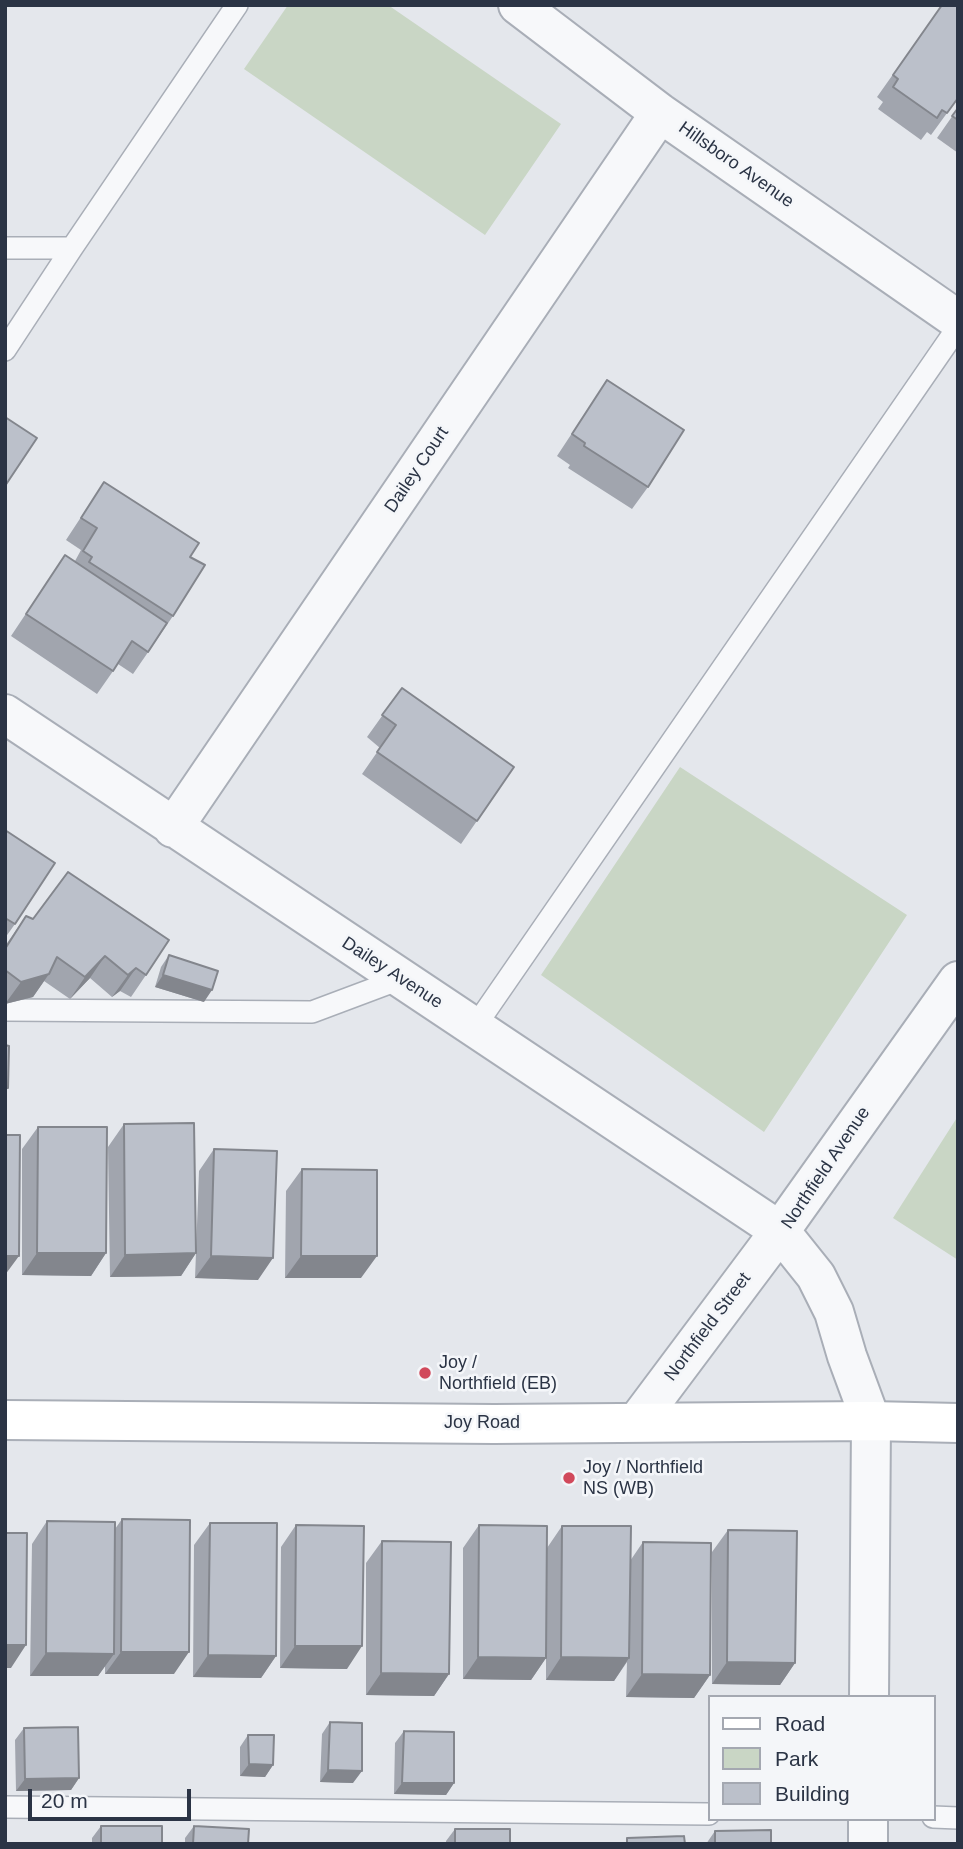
<!DOCTYPE html>
<html>
<head>
<meta charset="utf-8">
<style>
	body { margin:0 }
	#map { position:relative; width:963px; height:1849px; overflow:hidden; background:#e4e7ec; font-family:Arial,sans-serif }
	canvas { display:block }
	.frame { position:absolute; inset:0; border:7px solid #2b3445; pointer-events:none }
	.legend { position:absolute; left:708px; top:1695px; width:228px; height:126px; box-sizing:border-box; background:#f4f6f9; border:2px solid #a4a8b1; margin:0; padding:9px 12px; list-style:none; font-size:21px; color:#2b3445 }
	.legend li { display:flex; align-items:center; gap:14px; height:35px }
	.legend b { width:35px; border:2px solid #a4a8b1 }
	.scale { position:absolute; left:28px; top:1789px; width:163px; height:32px; box-sizing:border-box; border:4px solid #2b3445; border-top:0; padding-left:9px; font-size:21px; line-height:24px; white-space:nowrap; color:#2b3445; -webkit-text-stroke:5px #f4f6f9; paint-order:stroke }
</style>
</head>
<body>
<div id="map">
<canvas width="963" height="1849"></canvas>
<div class="frame"></div>
<ul class="legend">
<li><b style="height:9px;background:#fff"></b>Road</li>
<li><b style="height:19px;background:#c9d6c5"></b>Park</li>
<li><b style="height:19px;background:#bbc0ca"></b>Building</li>
</ul>
<div class="scale">20 m</div>
</div>
<script>
const ctx = document.querySelector('canvas').getContext('2d');
ctx.lineJoin = 'round';
function paint(path, color) { ctx.fillStyle = color; ctx.fill(path, 'evenodd'); }
const poly = rows => new Path2D(rows.map(r => 'M' + r).join(''));
function strokePath(path, color, width, dash) { ctx.strokeStyle = color; ctx.lineWidth = width; ctx.lineCap = dash ? 'butt' : 'round'; ctx.setLineDash(dash || []); ctx.stroke(path); }
function label(font, color, halo, rows, align = 'center') {
  ctx.font = font + ' Arial,sans-serif'; ctx.lineWidth = 5; ctx.setLineDash([]); ctx.textBaseline = 'middle'; ctx.strokeStyle = halo; ctx.fillStyle = color; for (const [text, x, y, turn = 0] of rows) {
    ctx.save(); ctx.translate(x, y); ctx.rotate((+turn || 0) * Math.PI / 180); ctx.textAlign = isNaN(turn) ? turn : align; if (halo) ctx.strokeText(text, 0, 0); ctx.fillText(text, 0, 0); ctx.restore();
  }
}
const green = poly([
	[288,5,388,5,561,124,485,235,244,69],
	[680,767,907,915,764,1132,541,975],
	[958,1116,958,1260,893,1218]
]);
const lane = poly([
	[5,248,72,248],
	[5,350,72,248,237,5],
	[5,1010,312,1012,400,979],
	[474,1028,958,327],
	[5,1807,709,1814],
	[933,1817,958,1818]
]);
const street = poly([
	[518,5,660,113,958,320],
	[5,714,780,1231,816,1276,834,1312,847,1356,871,1421,869,1697],
	[173,828,660,113],
	[637,1422,780,1231,958,981],
	[868,1819,868,1844]
]);
const secondary = poly([
	[5,1420,494,1424,871,1421,958,1423]
]);
const wall = poly([
	[942,5,958,98,931,135,927,132,921,140,878,109,883,102,877,97],
	[958,108,958,153,937,138],
	[607,380,648,487,632,509,568,468,570,465,557,456],
	[104,482,190,557,173,616,133,674,118,664,97,694,11,636,65,555,75,561,81,550,66,540],
	[402,688,514,767,461,844,362,774,380,748,367,737],
	[5,830,15,924,5,938],
	[68,872,146,975,131,997,120,991,112,997,90,978,70,999,44,981,33,997,5,1004,5,946,26,916,33,919],
	[169,955,204,1002,155,987,161,967],
	[124,1124,196,1252,199,1171,214,1149,258,1280,195,1278,196,1253,181,1276,110,1277,108,1147],
	[38,1127,106,1253,91,1276,22,1275,22,1149],
	[302,1169,361,1278,285,1278,286,1191],
	[122,1519,174,1674,105,1674,105,1666,98,1676,30,1676,32,1544,47,1521,115,1529],
	[210,1523,276,1656,261,1678,193,1677,194,1545],
	[296,1525,347,1669,280,1668,281,1547],
	[479,1525,547,1548,562,1526,630,1561,643,1542,710,1675,694,1698,626,1697,627,1662,614,1681,546,1680,546,1658,531,1680,463,1679,463,1548],
	[728,1530,795,1663,780,1685,712,1684,712,1552],
	[382,1541,449,1674,434,1696,366,1695,366,1563],
	[330,1722,353,1783,320,1782,322,1734],
	[24,1728,79,1778,71,1790,16,1791,15,1740],
	[404,1731,454,1783,446,1795,394,1794,395,1743],
	[248,1735,273,1765,265,1777,240,1776,240,1747],
	[101,1826,162,1844,92,1844,92,1838],
	[194,1826,248,1844,185,1844,185,1838],
	[455,1829,510,1844,446,1844,446,1841],
	[715,1831,771,1844,706,1844]
]);
const shadedWall = poly([
	[105,956,90,978,70,999,85,977],
	[136,968,120,991,112,997,128,975],
	[49,974,33,997,5,1004,21,982],
	[163,975,212,990,204,1002,155,987],
	[37,1253,106,1253,91,1276,22,1275],
	[196,1253,181,1276,110,1277,125,1255],
	[5,1256,19,1256,5,1275],
	[211,1256,273,1258,258,1280,195,1278],
	[301,1256,377,1256,361,1278,285,1278],
	[5,1645,26,1645,11,1668,5,1668],
	[295,1646,362,1646,347,1669,280,1668],
	[121,1652,189,1652,174,1674,105,1674],
	[46,1653,114,1654,98,1676,30,1676],
	[208,1655,276,1656,261,1678,193,1677],
	[478,1657,546,1658,531,1680,463,1679],
	[561,1657,629,1658,614,1681,546,1680],
	[727,1662,795,1663,780,1685,712,1684],
	[381,1673,449,1674,434,1696,366,1695],
	[642,1674,710,1675,694,1698,626,1697],
	[249,1764,273,1765,265,1777,240,1776],
	[328,1770,362,1771,353,1783,320,1782],
	[79,1778,71,1790,16,1791,25,1779],
	[402,1783,454,1783,446,1795,394,1794]
]);
const building = poly([
	[942,5,958,5,958,98,947,113,942,110,937,118,893,87,898,79,893,75,942,5],
	[958,108,958,120,952,116,958,108],
	[607,380,684,430,648,487,584,446,585,443,572,434,607,380],
	[5,417,37,438,5,486,5,417],
	[104,482,199,543,190,557,205,565,173,616,89,562,92,557,83,551,97,528,81,518,104,482],
	[65,555,167,623,148,652,132,641,113,671,26,614,65,555],
	[402,688,514,767,477,821,377,752,396,725,382,715,402,688],
	[5,830,55,863,15,924,5,918,5,830],
	[68,872,169,940,146,975,136,968,128,975,105,956,85,977,57,957,49,974,21,982,5,970,5,949,26,916,33,919,68,872],
	[169,955,218,971,212,990,163,975,169,955],
	[5,1045,9,1046,8,1088,5,1088,5,1045],
	[194,1123,196,1253,125,1255,124,1124,194,1123],
	[38,1127,107,1127,106,1253,37,1253,38,1127],
	[5,1135,20,1135,19,1256,5,1256,5,1135],
	[214,1149,277,1151,273,1258,211,1256,214,1149],
	[302,1169,377,1170,377,1256,301,1256,302,1169],
	[122,1519,190,1520,189,1652,121,1652,122,1519],
	[47,1521,115,1522,114,1654,46,1653,47,1521],
	[210,1523,277,1523,276,1656,208,1655,210,1523],
	[296,1525,364,1526,362,1646,295,1646,296,1525],
	[479,1525,547,1526,546,1658,478,1657,479,1525],
	[562,1526,631,1526,629,1658,561,1657,562,1526],
	[728,1530,797,1531,795,1663,727,1662,728,1530],
	[5,1533,27,1533,26,1645,5,1645,5,1533],
	[382,1541,451,1542,449,1674,381,1673,382,1541],
	[643,1542,711,1543,710,1675,642,1674,643,1542],
	[330,1722,362,1723,362,1771,328,1770,330,1722],
	[78,1727,79,1778,25,1779,24,1728,78,1727],
	[404,1731,454,1732,454,1783,402,1783,404,1731],
	[248,1735,274,1735,273,1765,249,1764,248,1735],
	[101,1826,162,1826,162,1844,101,1844,101,1826],
	[194,1826,249,1829,248,1844,193,1844,194,1826],
	[455,1829,510,1829,510,1844,455,1844,455,1829],
	[771,1830,771,1844,715,1844,715,1831,771,1830],
	[684,1836,685,1844,627,1844,627,1838,684,1836]
]);
const markers = [
	[425,1373,7,"#d1495b"],
	[569,1478,7,"#d1495b"]
];
const streetNames = [
	["Hillsboro Avenue",736,165,35],
	["Dailey Court",417,470,-56],
	["Dailey Avenue",392,973,33],
	["Northfield Avenue",826,1168,-56],
	["Northfield Street",708,1327,-53],
	["Joy Road",482,1423]
];
const poiNames = [
	["Joy /",439,1363],
	["Northfield (EB)",439,1384],
	["Joy / Northfield",583,1468],
	["NS (WB)",583,1489]
];
paint(green, '#c9d6c5');
strokePath(lane, '#a9aeb7', 24);
strokePath(street, '#a9aeb7', 42);
strokePath(secondary, '#a9aeb7', 42);
strokePath(lane, '#f7f8fa', 21);
strokePath(street, '#f7f8fa', 38);
strokePath(secondary, '#fff', 38);
paint(wall, '#a1a5ae');
paint(shadedWall, '#83868d');
paint(building, '#bbc0ca');
strokePath(building, '#83868d', 2);
for (const [x, y, r, color] of markers) { const dot = new Path2D(); dot.arc(x, y, r, 0, 2 * Math.PI); ctx.fillStyle = color; ctx.fill(dot); strokePath(dot, '#f4f6f9', 2.5); }
label('18px', '#2b3445', '#f4f6f9', streetNames);
label('18px', '#2b3445', '#f4f6f9', poiNames, 'left');
</script>
</body>
</html>
